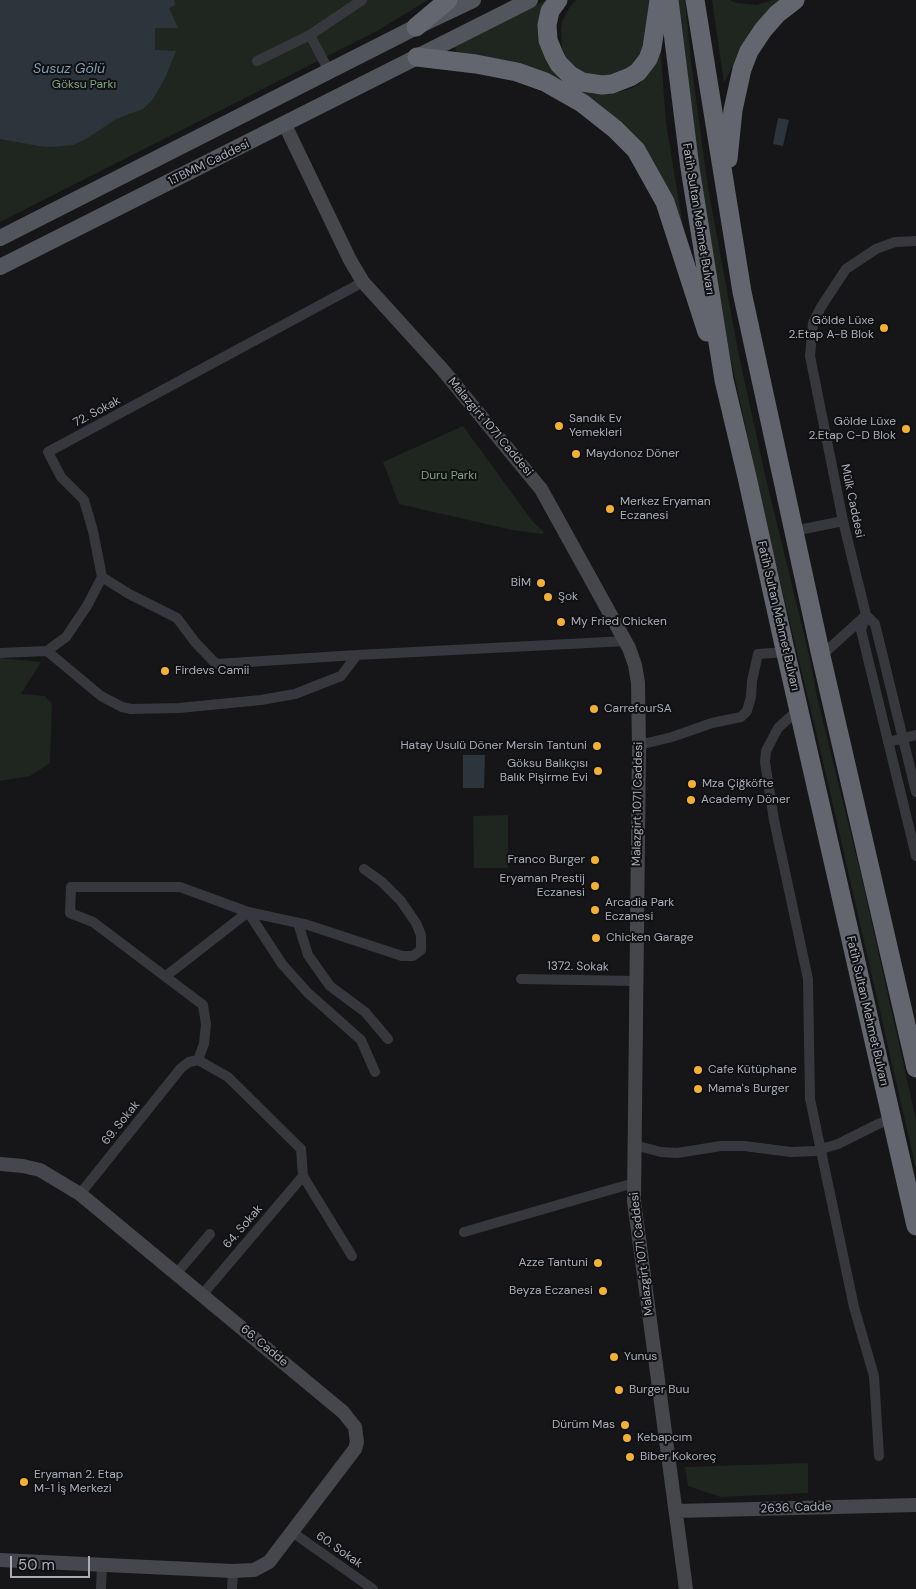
<!DOCTYPE html>
<html>
<head>
<meta charset="utf-8">
<style>
	body { margin:0 }
	#map { position:relative; width:916px; height:1589px; overflow:hidden; background:#161618; font-family:"DM Sans",sans-serif }
	canvas { display:block }
	.scale { position:absolute; left:10px; top:1556px; width:80px; height:22px; box-sizing:border-box; border:2px solid #a8adb8; border-top:0; padding-left:6px; font-size:15px; line-height:18px; white-space:nowrap; color:#a8adb8; -webkit-text-stroke:4px #111113; paint-order:stroke }
</style>
</head>
<body>
<div id="map">
<canvas width="916" height="1589"></canvas>
<div class="scale">50 m</div>
</div>
<script>
const ctx = document.querySelector('canvas').getContext('2d');
ctx.lineJoin = 'round';
function paint(path, color) { ctx.fillStyle = color; ctx.fill(path, 'evenodd'); }
const poly = rows => new Path2D(rows.map(r => 'M' + r).join(''));
function strokePath(path, color, width, dash) { ctx.strokeStyle = color; ctx.lineWidth = width; ctx.lineCap = dash ? 'butt' : 'round'; ctx.setLineDash(dash || []); ctx.stroke(path); }
function label(font, color, halo, rows, align = 'center') {
  ctx.font = font + ' "DM Sans",sans-serif'; ctx.lineWidth = 4; ctx.setLineDash([]); ctx.textBaseline = 'middle'; ctx.strokeStyle = halo; ctx.fillStyle = color; for (const [text, x, y, turn = 0] of rows) {
    ctx.save(); ctx.translate(x, y); ctx.rotate((+turn || 0) * Math.PI / 180); ctx.textAlign = isNaN(turn) ? turn : align; if (halo) ctx.strokeText(text, 0, 0); ctx.fillText(text, 0, 0); ctx.restore();
  }
}
const green = poly([
	[0,0,428,0,377,31,0,222],
	[546,0,542,17,584,91,592,94,612,93,630,89,640,83,655,66,660,42,666,123,685,239,607,114,458,56,454,46],
	[576,0,649,0,648,35,637,62,621,73,603,77,589,75,583,72,568,61,562,49,561,31,562,22,569,8],
	[678,0,685,0,691,61,708,188,739,356,766,479,810,659,817,697,861,875,916,1120,916,1169,822,757,772,547,730,356,707,233],
	[712,0,729,0,737,3,757,5,772,0,781,0,741,48,724,83],
	[463,426,533,522,544,532,542,534,512,530,399,504,383,462],
	[0,658,41,662,21,694,45,696,52,704,50,763,30,776,0,781],
	[508,815,508,868,474,868,473,816],
	[808,1463,808,1493,721,1497,688,1486,685,1467]
]);
const water = poly([
	[0,0,174,0,175,5,169,8,178,28,155,28,155,50,176,51,165,78,153,99,143,109,116,119,86,139,73,145,52,147,39,146,0,139],
	[778,118,789,120,783,146,773,144],
	[463,755,485,755,484,788,463,788]
]);
const street = poly([
	[310,35,329,71],
	[257,61,310,35,362,0],
	[916,241,895,242,876,249,846,269,821,307,813,323,810,356,843,521,866,615,861,630,916,856],
	[794,531,843,521],
	[102,577,129,594,177,618,195,642,216,664,357,655,626,641],
	[866,615,875,624,916,792],
	[47,651,66,637,87,606,102,577,93,531,84,500,61,477,48,452,363,282],
	[47,651,101,696,122,707,131,709,179,708,261,700,295,694,341,676,357,655],
	[0,653,47,651],
	[821,656,865,616],
	[799,709,778,728,766,751,765,762,774,820,808,979,810,1099,854,1307,874,1376,879,1456],
	[888,742,916,735],
	[639,745,672,737,712,723,741,717,747,711,751,697,752,681,758,654,786,652],
	[298,923,308,955,330,986,365,1012,388,1039],
	[166,976,248,912,282,964,308,993,361,1040,375,1072],
	[521,979,636,981],
	[198,1060,204,1044,206,1024,203,1005,93,922,70,913,71,887,180,887,248,912,308,925,402,956,413,956,421,950,421,935,416,923,401,901,382,882,364,869],
	[634,1145,661,1152,677,1153,721,1146,744,1146,791,1152,815,1151,838,1144,878,1124,892,1119],
	[80,1194,181,1068,189,1062,198,1060,228,1077,301,1149,303,1176,352,1256],
	[464,1232,634,1183],
	[176,1274,210,1234],
	[202,1295,303,1176],
	[292,1532,373,1589],
	[101,1589,102,1565],
	[232,1589,233,1571]
]);
const secondary = poly([
	[285,125,350,260,363,282,442,369,541,489,629,648,635,665,638,683,639,748,634,1201,686,1589],
	[0,1164,23,1166,40,1170,80,1194,343,1412,355,1427,357,1442,355,1449,269,1562,254,1570,233,1571,0,1560],
	[676,1511,916,1505]
]);
const primary = poly([
	[0,238,416,27,473,0],
	[0,267,530,0]
]);
const highway = poly([
	[558,0,550,11,547,25,548,40,554,55,559,64,570,75,582,82,602,85,612,84,630,77,638,72,648,59,652,48,659,0],
	[669,0,690,168,724,380,747,477,784,645,916,1226],
	[695,0,742,292,821,656,916,1068],
	[416,27,448,0],
	[417,57,476,64,517,72,545,82,582,103,615,129,636,150,665,202,707,332],
	[728,159,733,110,742,69,749,51,763,30,777,14,795,0]
]);
const markers = [
	[884,328,5,"#f2b134"],
	[559,426,5,"#f2b134"],
	[906,429,5,"#f2b134"],
	[576,454,5,"#f2b134"],
	[610,509,5,"#f2b134"],
	[541,583,5,"#f2b134"],
	[548,597,5,"#f2b134"],
	[561,622,5,"#f2b134"],
	[165,671,5,"#f2b134"],
	[594,709,5,"#f2b134"],
	[597,746,5,"#f2b134"],
	[598,771,5,"#f2b134"],
	[692,784,5,"#f2b134"],
	[691,800,5,"#f2b134"],
	[595,860,5,"#f2b134"],
	[595,886,5,"#f2b134"],
	[595,910,5,"#f2b134"],
	[596,938,5,"#f2b134"],
	[698,1070,5,"#f2b134"],
	[698,1089,5,"#f2b134"],
	[598,1263,5,"#f2b134"],
	[603,1291,5,"#f2b134"],
	[614,1357,5,"#f2b134"],
	[619,1390,5,"#f2b134"],
	[625,1425,5,"#f2b134"],
	[627,1438,5,"#f2b134"],
	[630,1457,5,"#f2b134"],
	[24,1482,5,"#f2b134"]
];
const parkNames = [
	["Göksu Parkı",84,85],
	["Duru Parkı",449,476]
];
const streetNames = [
	["1.TBMM Caddesi",209,163,-26],
	["Fatih Sultan Mehmet Bulvarı",698,219,81],
	["72. Sokak",97,412,-28],
	["Malazgirt 1071 Caddesi",490,427,50],
	["Mülk Caddesi",852,501,78],
	["Fatih Sultan Mehmet Bulvarı",778,616,77],
	["Malazgirt 1071 Caddesi",638,804,-89],
	["1372. Sokak",578,967,1],
	["Fatih Sultan Mehmet Bulvarı",867,1011,77],
	["69. Sokak",121,1123,-51],
	["64. Sokak",243,1227,-49],
	["Malazgirt 1071 Caddesi",642,1254,-97],
	["66. Cadde",264,1346,40],
	["2636. Cadde",796,1508,-2],
	["60. Sokak",339,1550,35]
];
const poiNames = [
	["Gölde Lüxe",874,321,"right"],
	["2.Etap A-B Blok",874,335,"right"],
	["Sandık Ev",569,419],
	["Yemekleri",569,433],
	["Gölde Lüxe",896,422,"right"],
	["2.Etap C-D Blok",896,436,"right"],
	["Maydonoz Döner",586,454],
	["Merkez Eryaman",620,502],
	["Eczanesi",620,516],
	["BİM",531,583,"right"],
	["Şok",558,597],
	["My Fried Chicken",571,622],
	["Firdevs Camii",175,671],
	["CarrefourSA",604,709],
	["Hatay Usulü Döner Mersin Tantuni",587,746,"right"],
	["Göksu Balıkçısı",588,764,"right"],
	["Balık Pişirme Evi",588,778,"right"],
	["Mza Çiğköfte",702,784],
	["Academy Döner",701,800],
	["Franco Burger",585,860,"right"],
	["Eryaman Prestij",585,879,"right"],
	["Eczanesi",585,893,"right"],
	["Arcadia Park",605,903],
	["Eczanesi",605,917],
	["Chicken Garage",606,938],
	["Cafe Kütüphane",708,1070],
	["Mama's Burger",708,1089],
	["Azze Tantuni",588,1263,"right"],
	["Beyza Eczanesi",593,1291,"right"],
	["Yunus",624,1357],
	["Burger Buu",629,1390],
	["Dürüm Mas",615,1425,"right"],
	["Kebapcım",637,1438],
	["Biber Kokoreç",640,1457],
	["Eryaman 2. Etap",34,1475],
	["M-1 İş Merkezi",34,1489]
];
const waterNames = [
	["Susuz Gölü",69,69]
];
paint(green, '#1e261f');
paint(water, '#2c353c');
strokePath(street, '#37383d', 10);
strokePath(secondary, '#45474d', 14);
strokePath(primary, '#53555c', 16);
strokePath(highway, '#63666e', 19);
for (const [x, y, r, color] of markers) { const dot = new Path2D(); dot.arc(x, y, r, 0, 2 * Math.PI); ctx.fillStyle = color; ctx.fill(dot); strokePath(dot, '#111113', 2); }
label('12px', '#7fa381', '#111113', parkNames);
label('12px', '#a8adb8', '#111113', streetNames);
label('12px', '#a8adb8', '#111113', poiNames, 'left');
label('italic 14px', '#7f9bb3', '#111113', waterNames);
</script>
</body>
</html>
